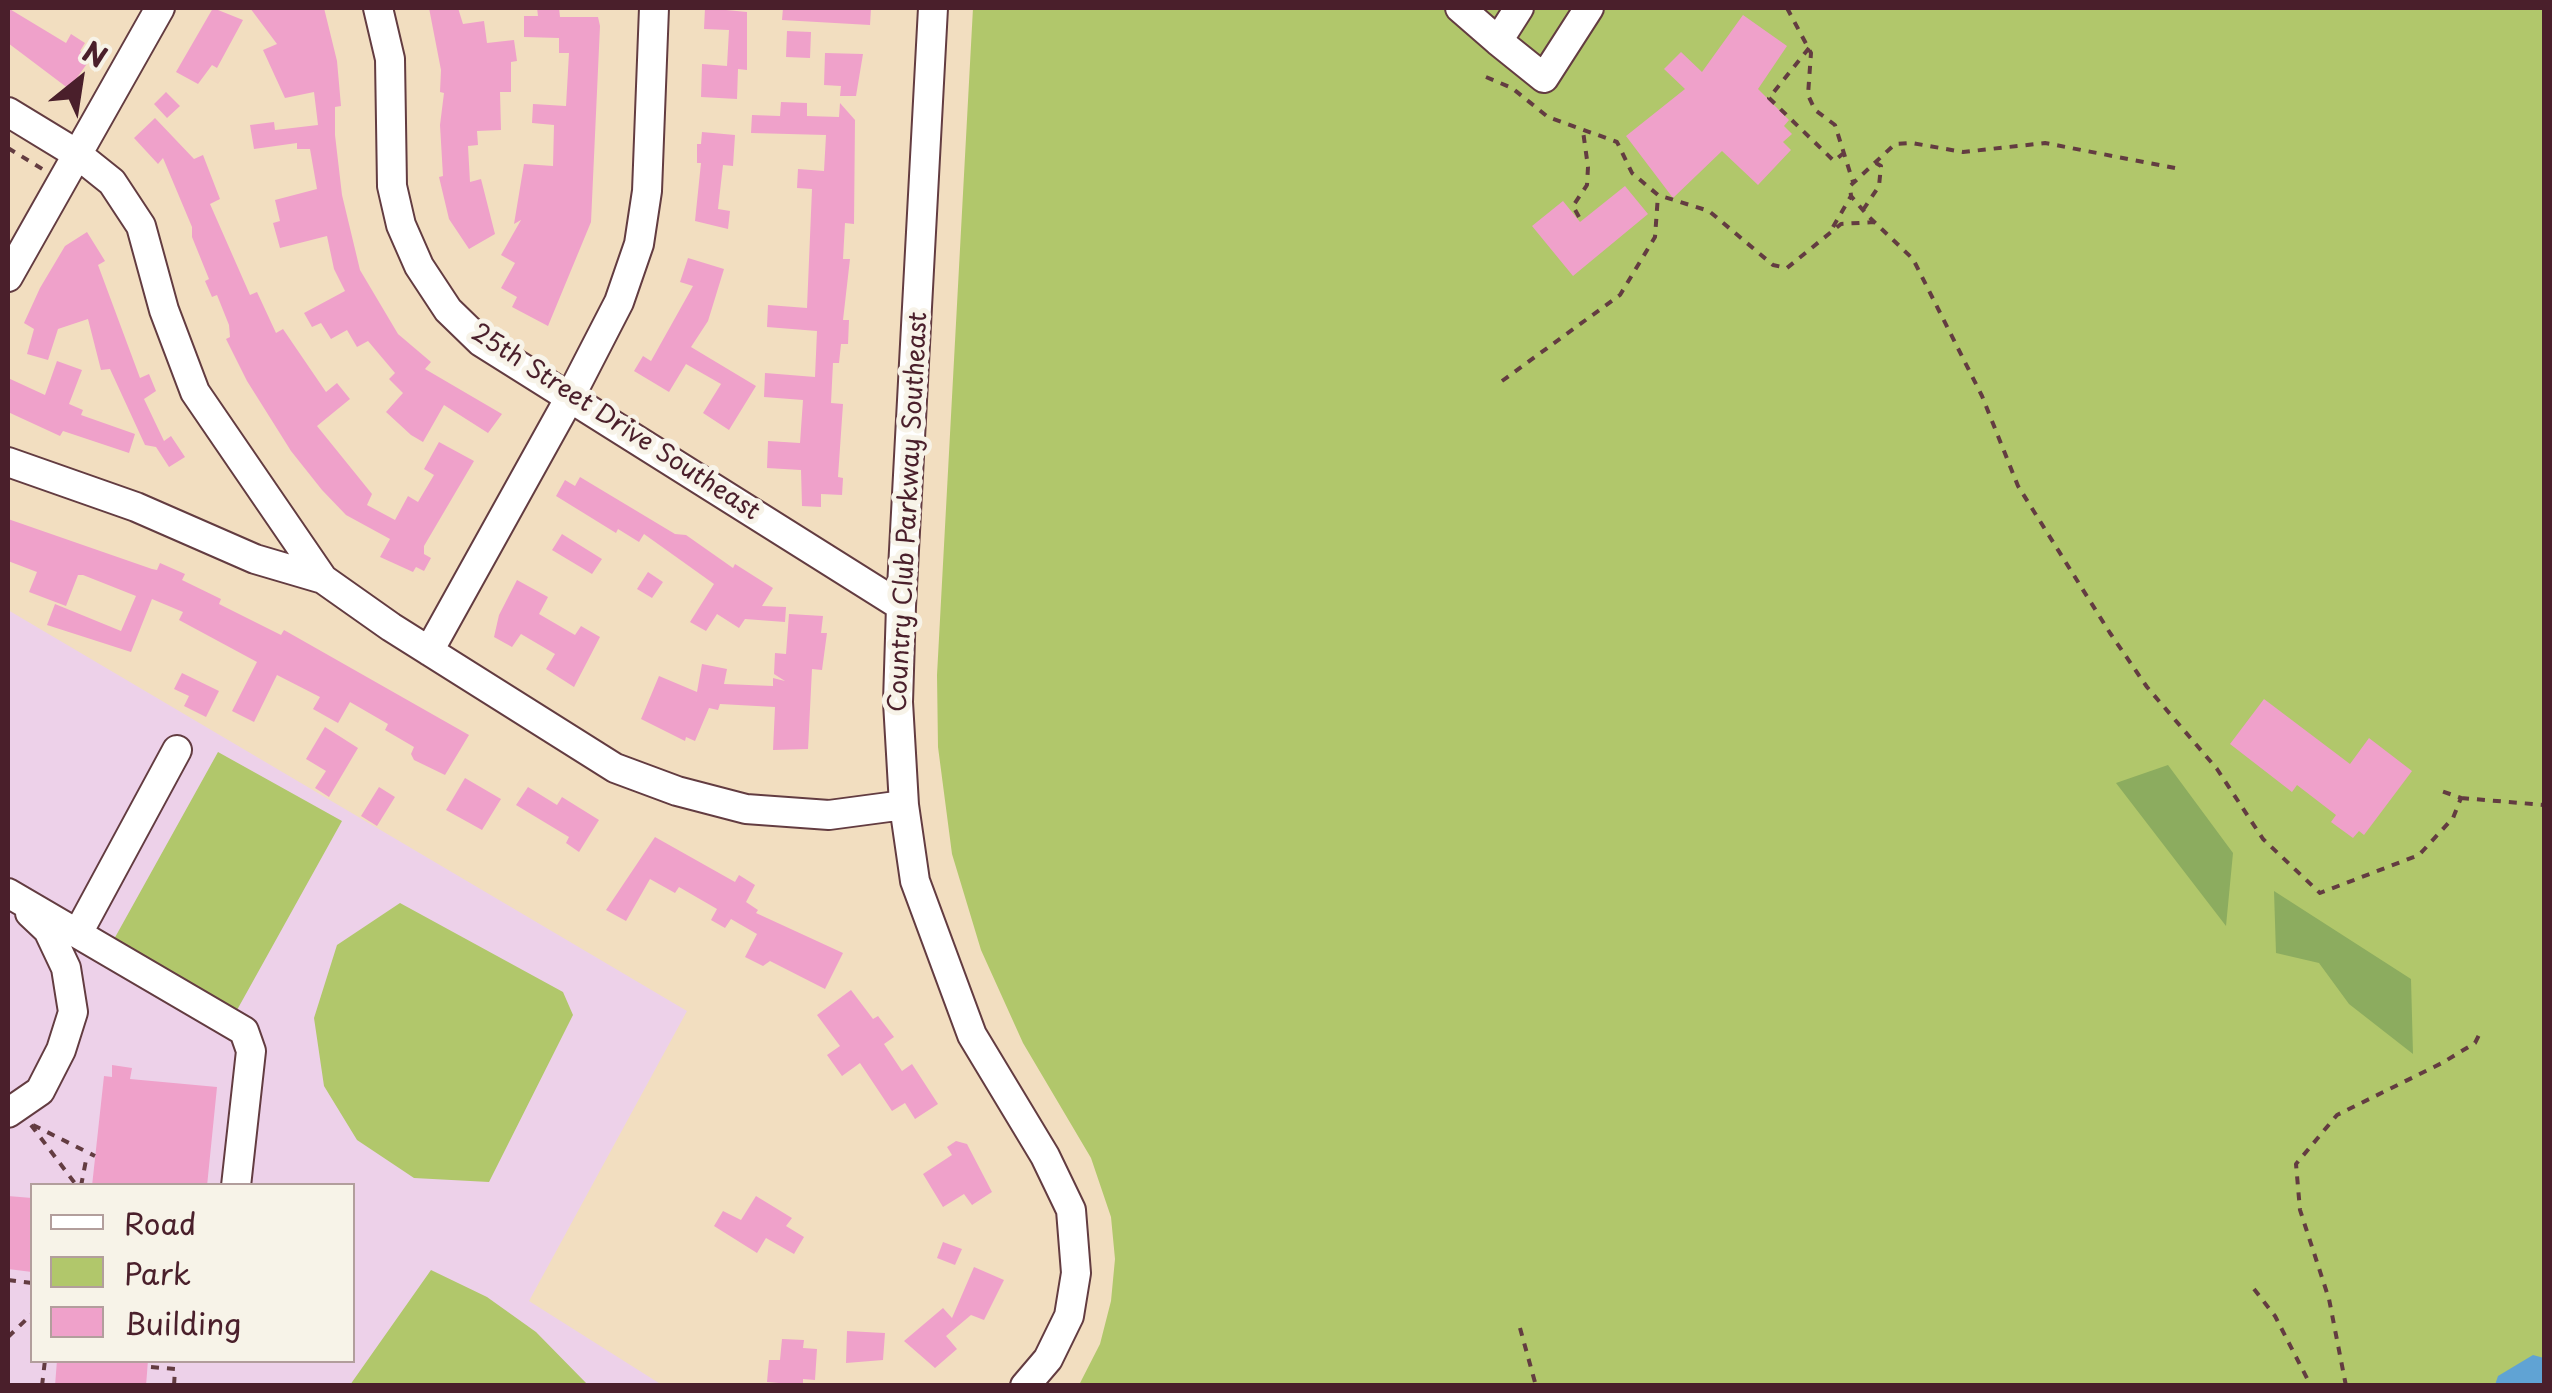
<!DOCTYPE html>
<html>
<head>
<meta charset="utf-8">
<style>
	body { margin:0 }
	#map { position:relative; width:2552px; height:1393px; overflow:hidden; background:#f2dec0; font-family:"Playpen Sans",sans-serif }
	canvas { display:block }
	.frame { position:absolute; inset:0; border:10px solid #4a1f2b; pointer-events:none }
	.legend { position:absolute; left:30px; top:1183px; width:325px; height:180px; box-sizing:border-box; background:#f7f3e8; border:2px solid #b29e9c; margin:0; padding:12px 18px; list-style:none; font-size:30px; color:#4a1f2b }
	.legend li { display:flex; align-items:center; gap:20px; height:50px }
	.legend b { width:50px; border:2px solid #b29e9c }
	.north { position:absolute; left:30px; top:30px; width:100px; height:100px; -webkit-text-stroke:8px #f7f3e8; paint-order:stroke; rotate:30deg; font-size:28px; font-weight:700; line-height:40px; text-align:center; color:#4a1f2b }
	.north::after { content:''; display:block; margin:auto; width:35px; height:45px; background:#4a1f2b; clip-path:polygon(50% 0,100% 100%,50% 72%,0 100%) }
</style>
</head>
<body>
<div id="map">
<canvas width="2552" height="1393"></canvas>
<div class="frame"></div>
<ul class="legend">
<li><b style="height:12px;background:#fff"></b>Road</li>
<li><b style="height:28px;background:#b1c76b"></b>Park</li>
<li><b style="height:28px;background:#efa1ca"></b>Building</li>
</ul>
<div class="north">N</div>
</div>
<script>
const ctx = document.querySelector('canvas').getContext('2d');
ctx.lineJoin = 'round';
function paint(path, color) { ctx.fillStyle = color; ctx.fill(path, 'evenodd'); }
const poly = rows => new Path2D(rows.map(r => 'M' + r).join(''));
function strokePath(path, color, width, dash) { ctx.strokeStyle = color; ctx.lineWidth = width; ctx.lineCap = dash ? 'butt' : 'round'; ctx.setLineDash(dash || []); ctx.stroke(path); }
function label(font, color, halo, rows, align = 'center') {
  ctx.font = font + ' "Playpen Sans",sans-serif'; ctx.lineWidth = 10; ctx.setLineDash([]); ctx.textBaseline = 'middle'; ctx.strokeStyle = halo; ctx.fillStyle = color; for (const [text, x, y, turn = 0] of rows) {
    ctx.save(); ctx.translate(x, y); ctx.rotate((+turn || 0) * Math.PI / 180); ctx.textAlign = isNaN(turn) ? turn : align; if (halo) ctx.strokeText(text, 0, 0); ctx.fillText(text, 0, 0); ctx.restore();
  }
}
const built = poly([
	[8,610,687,1011,529,1301,662,1385,8,1386],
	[32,1186,352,1186,352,1360,32,1360]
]);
const green = poly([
	[973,8,2544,8,2544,1385,1079,1385,1100,1344,1111,1301,1115,1259,1111,1217,1091,1158,1023,1043,981,950,952,854,938,747,937,675],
	[218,752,342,821,237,1010,113,941],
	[400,903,563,992,573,1015,489,1182,414,1178,357,1140,324,1086,314,1018,337,945],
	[431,1270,487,1297,536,1332,588,1385,350,1385]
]);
const forest = poly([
	[2168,765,2233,853,2226,926,2116,783],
	[2274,891,2411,979,2413,1054,2349,1004,2319,963,2276,953]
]);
const water = poly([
	[2533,1355,2544,1358,2544,1385,2495,1385,2498,1376]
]);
const building = poly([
	[8,8,66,43,71,34,85,43,80,51,91,58,69,89,8,43],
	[213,8,243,20,217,68,212,65,198,84,176,72],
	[250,8,324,8,337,61,341,106,335,107,335,135,342,195,360,270,398,334,431,362,425,369,502,414,488,433,444,405,423,442,411,435,386,412,403,393,389,379,395,373,368,341,357,347,347,330,331,339,321,323,312,327,304,313,345,291,334,269,327,236,280,248,273,223,280,221,275,200,317,189,310,149,297,149,297,143,254,149,250,125,274,122,275,130,318,125,314,92,285,98,263,50,277,44],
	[429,8,458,8,463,24,484,21,487,43,514,40,517,61,511,62,511,92,500,92,501,130,477,131,478,145,468,146,470,182,481,179,495,234,469,249,449,219,439,177,443,176,440,125,444,93,440,92,441,70],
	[537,8,559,8,560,17,598,17,600,26,591,222,548,326,512,307,517,297,501,288,515,263,501,255,521,220,514,224,524,164,553,166,554,125,532,123,533,104,566,106,569,53,559,53,559,38,524,37,524,16,538,16],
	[705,8,747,12,747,70,738,69,737,99,701,97,702,64,727,66,729,30,704,29],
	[783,8,871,8,870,25,782,20],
	[1743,15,1787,46,1758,89,1789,120,1784,126,1792,134,1783,142,1791,150,1758,185,1722,151,1673,198,1626,136,1685,89,1664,69,1681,52,1702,72],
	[787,31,811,32,810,58,786,57],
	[825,53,863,54,856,96,840,96,841,86,824,85],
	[166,92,180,106,167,118,154,104],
	[781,102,807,103,807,116,839,117,840,103,855,120,854,224,845,223,843,259,850,259,843,320,849,320,848,344,841,344,839,363,833,363,831,403,843,404,838,477,843,478,842,495,821,494,821,507,802,506,801,470,767,468,768,441,800,443,803,400,764,397,765,373,815,377,817,331,767,327,768,305,807,308,812,189,797,188,798,169,824,171,826,135,751,133,752,115,780,116],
	[155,118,194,159,203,155,220,199,210,204,250,295,257,292,276,333,283,329,326,392,337,383,350,399,317,426,372,494,367,505,395,520,408,496,418,502,434,475,424,469,439,442,474,461,424,546,424,554,431,558,424,571,416,567,413,572,380,557,390,539,346,515,322,490,291,451,247,381,226,339,230,337,229,325,217,295,212,297,205,281,209,279,192,237,192,227,163,158,158,164,134,138],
	[702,132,735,135,733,166,723,165,718,209,730,211,728,229,695,221,701,163,697,163,697,144,701,144],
	[1625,186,1648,214,1573,276,1532,226,1563,201,1580,222],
	[87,232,105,261,98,265,140,378,149,374,156,391,144,399,164,441,171,436,185,457,169,467,156,447,145,445,110,369,101,370,88,319,58,329,48,360,27,354,34,329,24,323,40,288,65,246],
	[688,258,724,269,708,321,691,347,756,386,729,430,703,413,721,384,686,364,669,392,634,371,643,356,651,361,693,286,680,282],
	[57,361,82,370,69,404,83,410,81,415,135,434,129,453,63,431,60,436,8,412,8,378,45,395],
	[580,477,675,534,686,535,733,568,735,564,765,583,773,588,762,606,786,607,785,622,745,619,739,628,717,614,706,631,690,622,714,584,644,534,639,542,618,529,616,533,556,496,565,480,575,486],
	[8,519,152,569,157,570,160,563,185,574,182,580,221,599,219,604,281,635,284,630,469,735,445,775,414,760,411,754,414,747,385,730,388,724,350,702,338,723,313,709,320,697,277,675,254,722,232,711,257,662,179,620,183,612,152,599,131,652,47,625,55,604,121,631,136,596,83,575,78,575,66,606,29,592,37,572,8,561],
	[562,534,602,559,592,574,552,550],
	[648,572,663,582,652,598,637,589],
	[517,580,548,597,539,614,575,635,581,626,600,637,574,687,546,669,555,654,521,634,512,647,494,637,499,615],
	[789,614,823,616,821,633,827,633,822,670,812,669,808,749,773,750,775,707,720,704,718,710,709,708,695,741,686,737,685,741,641,719,659,676,697,692,702,664,727,669,724,684,773,686,773,678,785,681,774,674,775,653,786,654],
	[182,673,219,691,206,717,184,706,189,696,174,689],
	[2264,699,2350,764,2369,738,2412,771,2364,835,2359,831,2353,838,2331,822,2336,815,2297,785,2292,792,2230,744],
	[325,727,358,748,329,797,315,788,326,771,306,759],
	[465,778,501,799,482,830,446,810],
	[379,787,395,797,377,826,361,816],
	[528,787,557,805,562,797,599,820,579,852,566,843,569,837,516,805],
	[655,837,735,882,739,875,755,885,746,902,758,910,756,913,843,953,825,989,770,961,763,966,745,957,757,934,731,919,725,928,711,920,717,909,679,887,675,893,650,879,626,921,606,910],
	[851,990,873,1019,878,1016,894,1037,884,1044,902,1071,912,1064,938,1104,915,1119,905,1103,892,1111,860,1063,842,1076,827,1055,840,1046,817,1015],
	[112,1065,132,1068,130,1079,217,1087,207,1186,92,1186,104,1076,112,1077],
	[956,1141,967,1144,992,1192,972,1205,964,1194,943,1207,923,1174,952,1155,947,1147],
	[8,1196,32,1198,32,1272,8,1269],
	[756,1196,792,1218,786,1226,804,1237,794,1254,766,1238,757,1253,714,1226,723,1211,741,1220],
	[943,1242,962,1249,955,1265,937,1258],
	[974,1267,1004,1280,984,1320,971,1315,946,1336,957,1349,935,1368,904,1341,943,1308,952,1318],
	[847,1331,885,1333,883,1360,846,1363],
	[782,1339,804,1340,803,1348,817,1349,815,1380,803,1379,803,1385,767,1382,769,1360,780,1360],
	[57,1360,148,1360,146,1386,55,1386]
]);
const path = poly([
	[1787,8,1811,53,1808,95,1815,110,1835,125,1853,182],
	[1809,48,1769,98,1834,161,1845,152],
	[1486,77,1512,88,1548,117,1617,142,1632,173,1658,195,1709,211,1773,265,1787,268,1841,224,1874,222],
	[8,148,44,170],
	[2175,168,2045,143,1963,152,1912,143,1895,144,1850,186,1851,196,1867,215,1913,259,1982,396,2018,486,2110,633,2147,687,2217,769,2263,839,2320,893,2419,855,2453,818,2461,798,2436,789],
	[1863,210,1879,186,1881,166,1876,163],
	[1579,217,1573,206,1587,185,1588,167,1583,131],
	[1833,227,1851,196],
	[1502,381,1620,295,1655,237,1658,195],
	[2461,798,2544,805],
	[31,1125,77,1186],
	[33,1125,95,1156],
	[81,1186,87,1155],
	[8,1280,32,1283],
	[2254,1289,2275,1316,2311,1386],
	[1520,1328,1536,1386],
	[8,1337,32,1314],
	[151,1367,175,1369,174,1386],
	[42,1386,45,1360],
	[2346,1386,2329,1299,2300,1210,2296,1164,2337,1115,2442,1063,2475,1043,2482,1029]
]);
const minor = poly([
	[378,8,390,59,392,186,401,225,419,266,448,310,481,342,901,606],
	[933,8,901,606,898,702,904,805,915,881,972,1035,1045,1156,1071,1210,1076,1273,1069,1316,1048,1359,1025,1386],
	[1460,8,1498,41],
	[1519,8,1498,41,1544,78,1589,8],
	[8,112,77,154,112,182,141,226,164,310,195,392,323,579],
	[8,277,160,8],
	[8,462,136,507,255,559,323,579,391,627,615,768,677,791,746,809,829,815,904,805],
	[429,651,569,399,619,302,639,244,647,191,654,8],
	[8,893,244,1031,251,1051,236,1186],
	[78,933,177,750],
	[8,1113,40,1091,61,1050,73,1012,66,968,48,930,30,913]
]);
const streetNames = [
	["25th Street Drive Southeast",615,423,33],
	["Country Club Parkway Southeast",909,512,-87]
];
paint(built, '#edd1e9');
paint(green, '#b1c76b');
paint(forest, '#8cac5f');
paint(water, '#60a3d4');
paint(building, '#efa1ca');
strokePath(minor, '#633c41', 32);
strokePath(path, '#633c41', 4, [8, 8]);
strokePath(minor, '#fff', 28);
label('25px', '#4a1f2b', '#f7f3e8', streetNames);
</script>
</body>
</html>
